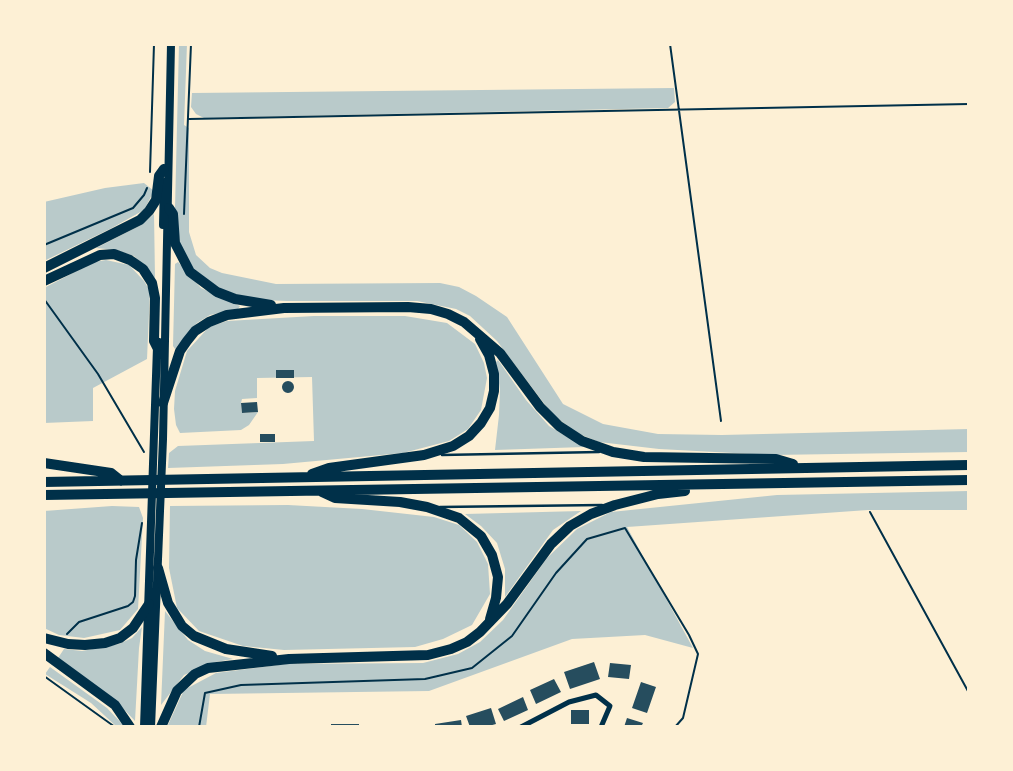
<!DOCTYPE html>
<html>
<head>
<meta charset="utf-8">
<style>
	body { margin:0 }
	#map { position:relative; width:1013px; height:771px; overflow:hidden; background:#fdf0d5; font-family:"Fira Sans Condensed",sans-serif }
	canvas { display:block }
	.frame { position:absolute; inset:0; border:46px solid #fdf0d5; pointer-events:none }
</style>
</head>
<body>
<div id="map">
<canvas width="1013" height="771"></canvas>
<div class="frame"></div>
</div>
<script>
const ctx = document.querySelector('canvas').getContext('2d');
ctx.lineJoin = 'round';
function paint(path, color) { ctx.fillStyle = color; ctx.fill(path, 'evenodd'); }
const poly = rows => new Path2D(rows.map(r => 'M' + r).join(''));
function strokePath(path, color, width, dash) { ctx.strokeStyle = color; ctx.lineWidth = width; ctx.lineCap = dash ? 'butt' : 'round'; ctx.setLineDash(dash || []); ctx.stroke(path); }
const green = poly([
	[179,44,187,44,184,125,189,128,189,232,196,255,210,268,222,273,276,284,440,283,459,287,476,296,507,317,563,404,603,424,658,434,722,435,969,429,969,452,771,455,659,449,599,442,577,433,552,414,497,341,470,316,456,309,417,301,287,301,261,300,226,292,194,271,181,250,175,208],
	[674,88,675,102,668,108,204,118,196,114,191,107,192,93],
	[144,183,154,191,144,210,110,229,44,261,44,202,105,188],
	[154,214,155,278,134,256,116,250,96,248,141,225],
	[106,260,129,265,144,281,150,291,147,359,93,388,93,421,44,423,44,288,94,262],
	[178,262,201,288,240,306,238,309,210,315,197,323,175,349,173,346,175,264],
	[314,316,405,316,447,323,475,344,484,363,487,378,481,410,468,429,449,441,403,453,283,464,168,468,169,453,178,446,314,441,312,377,257,378,257,398,242,399,241,403,242,413,258,412,249,425,241,430,180,433,176,425,174,409,175,391,187,351,209,327,227,321],
	[498,360,526,400,549,426,584,447,495,450,499,415,500,390,496,362],
	[969,491,969,510,868,510,627,527,693,648,645,635,572,639,429,691,210,694,206,727,167,727,184,690,216,673,286,664,423,663,458,654,480,642,503,620,547,558,577,529,611,512,777,495],
	[288,505,362,509,434,517,459,525,477,542,488,564,490,594,472,625,443,639,415,647,284,650,243,646,199,631,177,608,169,568,170,506],
	[112,506,139,507,143,518,138,609,120,630,84,638,59,635,44,628,44,511],
	[581,511,553,530,505,597,505,569,497,543,481,526,465,514],
	[165,611,188,640,205,651,233,659,216,662,184,675,161,705],
	[142,627,139,648,135,721,116,701,58,658,64,649,82,651,119,644,132,638],
	[50,667,107,708,125,727,117,727,91,703,45,674]
]);
const building = poly([
	[276,370,294,370,294,378,276,378],
	'282 387a6 6 0 1 1 12 0a6 6 0 1 1-12 0Z',
	[257,402,258,412,242,413,241,403],
	[260,434,275,434,275,442,260,442],
	[594,662,600,679,570,689,564,672],
	[610,663,631,665,629,679,608,677],
	[554,679,561,692,536,704,530,690],
	[641,682,656,687,647,713,632,708],
	[523,697,528,710,504,721,498,709],
	[491,708,496,724,485,727,470,727,466,716],
	[571,710,589,710,589,724,571,724],
	[627,718,643,723,641,727,624,727],
	[461,720,462,727,435,727,435,724],
	[331,724,359,724,359,727,331,727]
]);
const path = poly([
	[670,44,721,421],
	[189,119,969,104],
	[150,172,154,44],
	[184,214,191,44],
	[44,245,133,208,144,195,147,188],
	[44,299,98,374,144,452],
	[870,512,969,693],
	[67,634,79,622,128,606,133,602,135,596,136,560,142,523],
	[44,676,115,727],
	[199,727,205,693,241,685,425,679,472,668,512,636,556,573,587,539,625,528,689,635,698,654,683,718,675,727]
]);
const service = poly([
	[442,455,599,452],
	[440,507,602,505]
]);
const minor = poly([
	[521,727,569,702,596,695,610,706,601,727]
]);
const secondary = poly([
	[163,225,164,182],
	[144,727,157,347,159,342],
	[151,727,163,439,171,44]
]);
const motorway = poly([
	[169,208,173,214,175,243,190,272,217,292,235,299,271,305],
	[44,268,140,220,149,211,156,200,159,176,164,169],
	[44,281,100,255,114,254,130,260,143,269,152,283,155,298,154,341,157,347],
	[163,403,180,351,187,341,195,331,209,322,227,315,284,308,408,307,431,309,448,314,464,322,500,353,540,407,559,426,582,441,613,452,644,457,776,459,793,464],
	[44,463,111,473,121,481],
	[312,474,329,468,424,455,453,446,469,436,481,423,490,408,494,391,494,374,489,355,480,339],
	[44,482,969,465],
	[322,492,335,498,400,502,427,507,459,518,481,536,492,555,498,577,496,598,490,619],
	[44,495,969,480],
	[158,568,168,603,182,626,194,636,226,649,272,656],
	[44,638,68,644,85,645,105,643,120,638,133,628,149,604],
	[44,653,115,705,130,727],
	[161,727,177,691,195,674,208,668,289,659,428,655,451,649,467,642,480,632,507,604,551,544,570,526,591,514,615,505,658,494,685,491]
]);
paint(green, '#b9caca');
paint(building, '#264d5e');
strokePath(path, '#003049', 2);
strokePath(service, '#003049', 2.5);
strokePath(minor, '#003049', 5);
strokePath(secondary, '#003049', 8);
strokePath(motorway, '#003049', 10);
</script>
</body>
</html>
